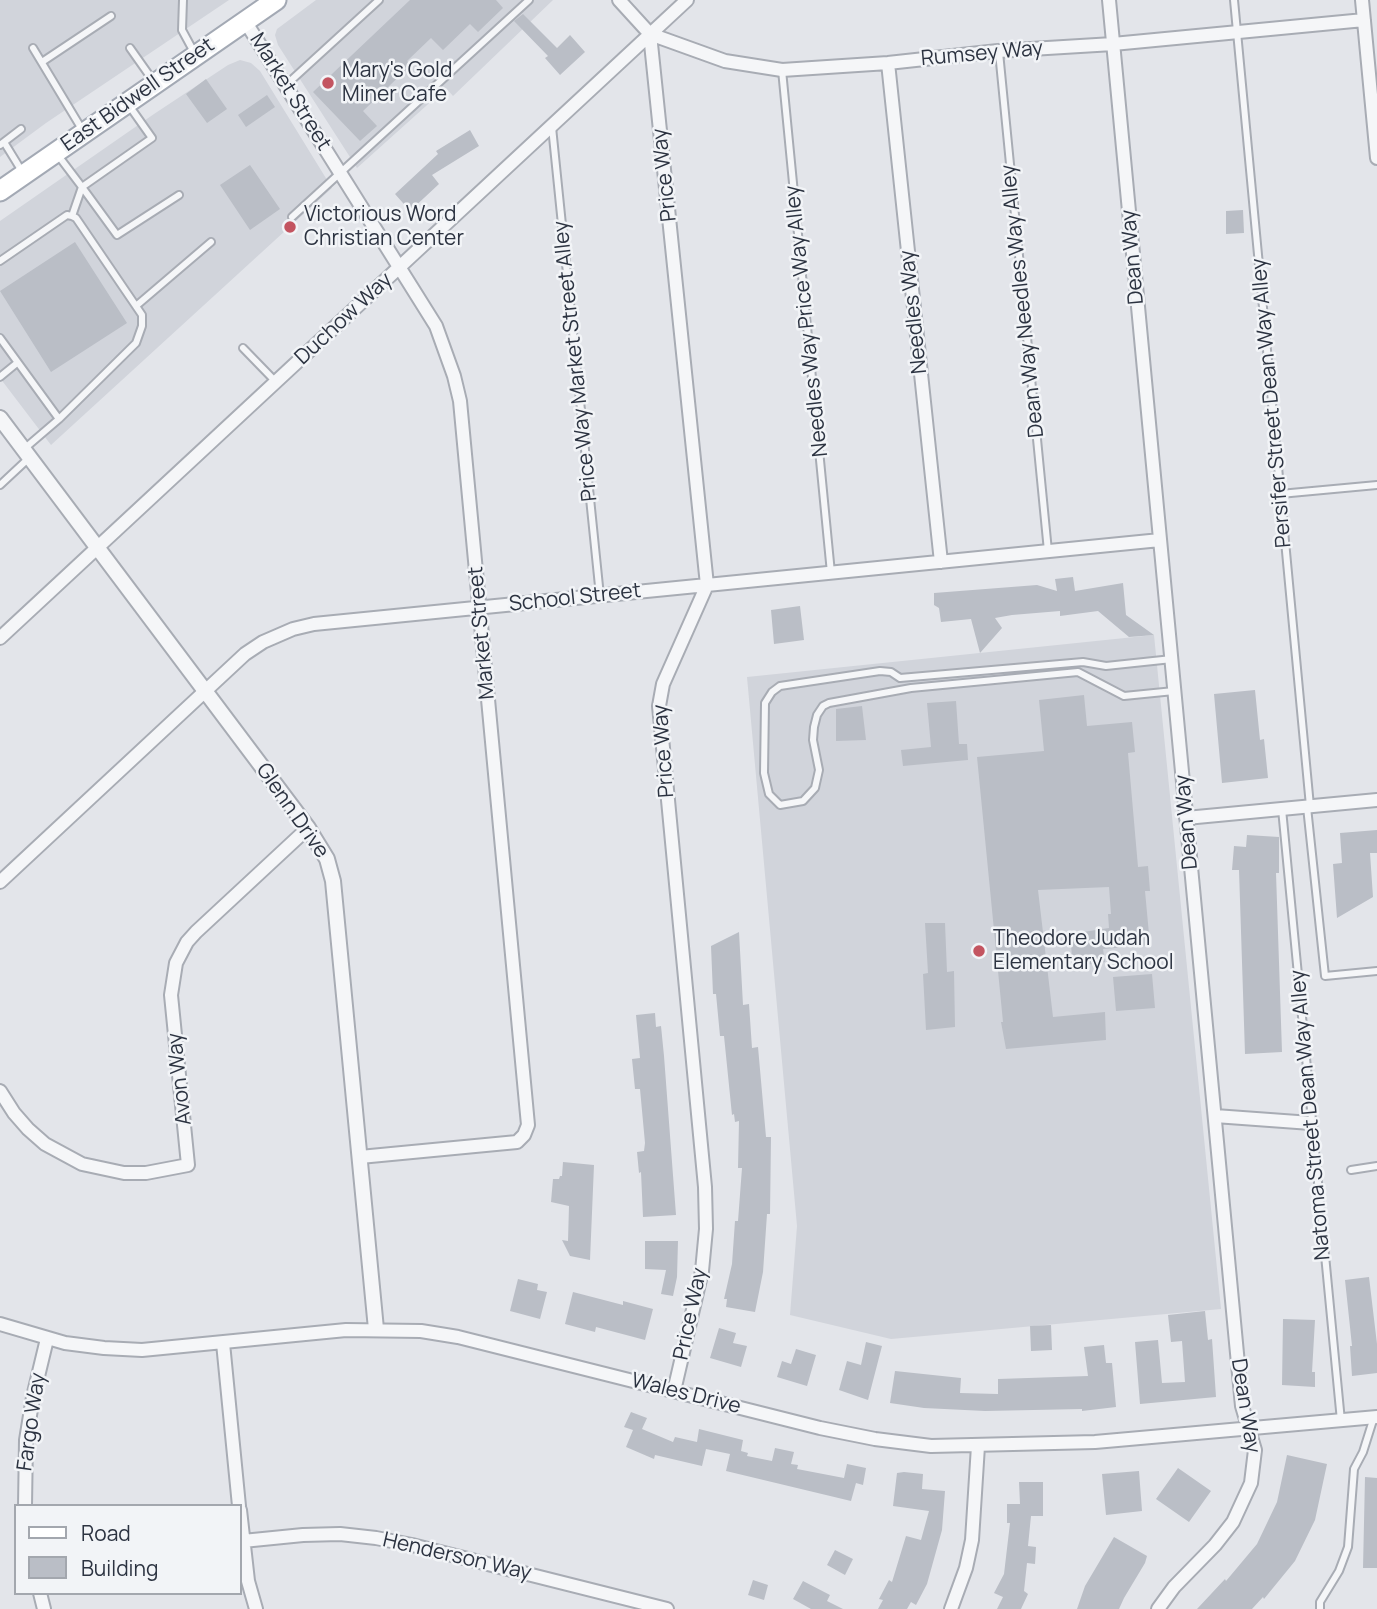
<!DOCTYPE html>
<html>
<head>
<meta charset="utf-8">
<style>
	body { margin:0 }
	#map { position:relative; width:1377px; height:1609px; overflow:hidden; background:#e3e5ea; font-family:Manrope,sans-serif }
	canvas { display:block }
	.legend { position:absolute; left:14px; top:1504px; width:228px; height:91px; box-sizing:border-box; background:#f2f4f7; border:2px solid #a3a7ae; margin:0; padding:9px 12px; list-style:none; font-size:21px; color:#2c3341 }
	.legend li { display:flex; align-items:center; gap:14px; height:35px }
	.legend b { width:35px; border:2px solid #a3a7ae }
</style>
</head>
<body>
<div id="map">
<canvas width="1377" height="1609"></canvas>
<ul class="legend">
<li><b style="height:9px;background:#fff"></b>Road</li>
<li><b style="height:19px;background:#babec6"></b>Building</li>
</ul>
</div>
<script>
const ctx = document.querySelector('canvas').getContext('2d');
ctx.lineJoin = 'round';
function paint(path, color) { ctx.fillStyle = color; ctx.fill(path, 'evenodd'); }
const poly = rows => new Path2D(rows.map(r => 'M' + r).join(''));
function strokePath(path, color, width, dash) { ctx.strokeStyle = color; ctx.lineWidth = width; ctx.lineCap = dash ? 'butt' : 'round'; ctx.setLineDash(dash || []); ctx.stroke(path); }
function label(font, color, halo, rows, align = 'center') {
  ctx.font = font + ' Manrope,sans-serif'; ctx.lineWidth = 5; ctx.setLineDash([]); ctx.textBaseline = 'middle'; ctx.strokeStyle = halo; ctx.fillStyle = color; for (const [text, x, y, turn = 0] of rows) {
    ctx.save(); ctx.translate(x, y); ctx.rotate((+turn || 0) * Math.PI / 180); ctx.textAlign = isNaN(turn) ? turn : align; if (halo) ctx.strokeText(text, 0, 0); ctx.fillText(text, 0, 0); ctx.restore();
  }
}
const built = poly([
	[0,0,229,0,46,123,0,157],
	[316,0,553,0,453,96,446,88,357,168,278,45,275,35,277,29],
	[240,60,251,63,260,71,332,188,51,445,0,378,0,221,154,114,228,65],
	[1154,635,1221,1309,891,1339,790,1315,797,1226,747,677]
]);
const building = poly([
	[410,0,496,0,503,8,478,32,470,24,443,50,431,38,407,61,411,65,363,111,377,126,360,141,313,92],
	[523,14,557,48,570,35,585,52,560,75,545,58,548,56,514,21],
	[206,79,227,109,207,123,186,94],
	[267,95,275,107,246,127,238,115],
	[470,130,479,146,432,175,439,184,410,211,395,194,438,154,436,151],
	[250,165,280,209,250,230,220,185],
	[1243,210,1244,233,1226,234,1226,211],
	[75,242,127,323,51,372,0,291],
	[1073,577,1075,591,1123,583,1126,615,1154,635,1129,637,1098,611,1060,616,1060,611,1012,615,995,618,1002,628,980,653,971,619,941,622,939,608,934,605,934,593,1037,585,1057,591,1055,579],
	[800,606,804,640,774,644,771,610],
	[1255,690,1260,740,1264,739,1268,778,1222,783,1214,694],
	[1084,695,1087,726,1132,722,1135,752,1128,753,1138,867,1148,866,1150,891,1145,891,1150,945,1103,949,1105,962,1073,967,1070,934,1109,928,1108,914,1111,914,1109,887,1038,890,1053,1017,1105,1012,1106,1040,1006,1049,1001,1022,1003,1022,977,757,1044,751,1039,700],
	[956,701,959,744,967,744,968,760,903,766,901,750,931,747,927,703],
	[862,706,866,740,836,741,836,709],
	[1377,830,1377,853,1370,853,1373,897,1337,918,1333,864,1342,863,1340,833],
	[1247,835,1279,837,1279,873,1276,873,1282,1052,1245,1054,1239,870,1232,870,1234,846,1246,847],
	[925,923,945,923,947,972,954,971,955,1027,926,1030,923,974,928,973],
	[739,932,743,1005,749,1004,752,1048,758,1047,766,1137,771,1137,770,1214,767,1214,763,1272,755,1312,726,1307,727,1299,724,1299,732,1264,735,1221,738,1221,742,1168,738,1168,739,1121,735,1122,734,1114,732,1115,724,1036,720,1036,716,994,713,994,711,946],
	[1152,974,1155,1008,1116,1011,1113,977],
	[655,1013,656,1027,661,1026,664,1056,676,1215,643,1217,641,1172,639,1173,637,1152,644,1151,645,1143,640,1089,635,1089,632,1059,640,1058,636,1015],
	[563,1162,594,1165,590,1260,570,1256,562,1240,568,1241,569,1206,551,1202,553,1179,559,1179,560,1176,562,1176],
	[645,1241,678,1241,677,1277,673,1296,661,1294,666,1270,645,1269],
	[1369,1277,1377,1344,1377,1373,1352,1376,1350,1346,1352,1346,1345,1280],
	[518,1279,538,1284,537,1290,547,1292,540,1319,510,1311],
	[573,1292,623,1305,623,1301,653,1309,645,1340,596,1327,595,1332,565,1324],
	[1205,1311,1208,1340,1212,1339,1216,1397,1140,1404,1135,1342,1158,1340,1162,1383,1185,1382,1182,1341,1171,1342,1168,1315],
	[1283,1319,1315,1320,1312,1372,1315,1372,1315,1387,1282,1385],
	[1051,1325,1052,1350,1031,1351,1030,1326],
	[719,1328,736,1333,733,1343,747,1346,741,1367,710,1358],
	[866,1342,882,1346,868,1400,839,1390,847,1361,861,1365],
	[1104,1345,1106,1363,1112,1363,1116,1407,1082,1411,1082,1409,985,1411,924,1408,890,1403,895,1371,961,1378,960,1393,998,1394,998,1379,1088,1376,1084,1347],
	[796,1349,816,1355,807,1386,777,1377,782,1361,791,1364],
	[631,1412,647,1418,642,1429,673,1442,675,1437,697,1442,699,1429,743,1440,741,1451,748,1453,747,1456,772,1461,775,1448,794,1452,791,1464,798,1465,797,1469,844,1478,847,1464,866,1468,863,1485,856,1483,851,1501,726,1471,730,1454,706,1449,702,1466,655,1455,654,1459,626,1447,633,1430,624,1427],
	[1287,1455,1327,1464,1315,1520,1295,1561,1264,1599,1263,1597,1252,1609,1197,1609,1225,1579,1226,1581,1257,1544,1277,1502],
	[1178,1468,1211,1491,1189,1522,1156,1499],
	[1139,1471,1142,1511,1106,1515,1102,1474],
	[904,1472,923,1474,922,1489,945,1491,942,1530,927,1584,916,1605,911,1602,907,1609,878,1609,883,1600,879,1599,889,1580,892,1582,906,1536,921,1540,929,1511,893,1506,897,1473],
	[1365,1477,1377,1478,1377,1568,1363,1568],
	[1019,1482,1043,1482,1043,1516,1031,1516,1028,1546,1036,1547,1035,1564,1027,1563,1024,1591,1028,1594,1021,1609,997,1609,1003,1597,994,1593,1004,1574,1010,1523,1007,1523,1007,1504,1020,1504],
	[1114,1537,1147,1556,1145,1563,1124,1598,1119,1609,1077,1609,1085,1586],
	[835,1550,853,1559,845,1575,827,1565],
	[753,1580,768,1585,764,1600,748,1595],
	[803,1581,830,1595,827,1601,843,1609,811,1609,793,1599]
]);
const service = poly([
	[183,0,182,30,195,54],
	[1234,0,1310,806],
	[33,48,83,131],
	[130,48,154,82],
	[999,52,1048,551],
	[42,62,111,16],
	[782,70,831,573],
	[286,85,379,0],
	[128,104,152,138,82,187,117,235,179,195],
	[552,127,600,596],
	[4,142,23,173],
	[0,145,21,129],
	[57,154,82,187,72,216],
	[292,217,529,0],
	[0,261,67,215,72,216],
	[136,306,211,242],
	[0,338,59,419],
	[243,348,276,382],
	[0,377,17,363],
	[24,449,59,419,136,343,142,326,142,315,76,218,72,216],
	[0,485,29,458],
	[1280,494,1377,485],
	[1172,659,1106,666,1083,662,900,678,891,672,880,671,780,686,772,692,765,703,764,773,769,794,780,805,803,801,815,788,819,770,813,740,814,727,817,715,823,706,829,703,911,688,1078,672,1124,696,1174,691],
	[1307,807,1325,976,1377,971],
	[1282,809,1341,1421],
	[1351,1170,1377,1166],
	[1320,1609,1320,1602,1339,1571,1348,1547,1354,1469,1363,1452,1374,1417]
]);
const minor = poly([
	[619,0,650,34,725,61,782,70,888,63,998,51,1113,44,1364,20],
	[1109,0,1242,1406,1255,1450,1251,1483,1233,1522,1215,1545,1174,1587,1158,1609],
	[1362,0,1377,158],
	[245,21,436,326,454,376,460,401,528,1125,524,1135,517,1142,360,1157],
	[650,34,707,585,663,684,659,706,705,1187,706,1229,702,1271,674,1391],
	[888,63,941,562],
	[0,638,687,0],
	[1186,818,1377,800],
	[0,882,245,654,263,642,293,629,314,624,1160,540],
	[0,1091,14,1113,28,1129,45,1144,82,1164,124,1173,146,1173,188,1165,171,995,176,963,187,942,196,932,308,828],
	[1215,1116,1311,1123],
	[0,1324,65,1343,104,1348,142,1350,346,1330,421,1331,458,1337,820,1428,875,1439,931,1446,1095,1442,1377,1417],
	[223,1343,239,1506],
	[25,1506,26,1440,33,1397,47,1339],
	[240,1510,248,1581,256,1609],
	[243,1541,303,1535,340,1534,376,1538,412,1545,667,1609],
	[40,1593,44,1609],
	[951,1609,966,1568,972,1540,978,1446]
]);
const tertiary = poly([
	[0,418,308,828,327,859,333,881,376,1329]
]);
const primary = poly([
	[0,191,276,0]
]);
const markers = [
	[328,83,7,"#c35460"],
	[290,227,7,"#c35460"],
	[979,951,7,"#c35460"]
];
const streetNames = [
	["Rumsey Way",982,54,-5],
	["Market Street",290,92,58],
	["East Bidwell Street",138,95,-35],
	["Price Way",665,175,-96],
	["Dean Way",1133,257,-95],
	["Dean Way Needles Way Alley",1023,301,-96],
	["Needles Way",914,312,-96],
	["Duchow Way",344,319,-43],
	["Needles Way Price Way Alley",807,321,-96],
	["Price Way Market Street Alley",576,361,-96],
	["Persifer Street Dean Way Alley",1272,403,-95],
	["School Street",575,598,-6],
	["Market Street",482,633,-95],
	["Price Way",664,751,-94],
	["Glenn Drive",292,811,55],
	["Dean Way",1187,822,-95],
	["Avon Way",180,1079,-96],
	["Natoma Street Dean Way Alley",1311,1115,-95],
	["Price Way",691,1314,-78],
	["Wales Drive",686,1394,14],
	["Dean Way",1245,1406,81],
	["Fargo Way",32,1422,-82],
	["Henderson Way",457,1557,13]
];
const poiNames = [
	["Mary's Gold",342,71],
	["Miner Cafe",342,95],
	["Victorious Word",304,215],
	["Christian Center",304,239],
	["Theodore Judah",993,939],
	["Elementary School",993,963]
];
paint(built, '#d1d4db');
paint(building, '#babec6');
strokePath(service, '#a8acb4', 10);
strokePath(minor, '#a8acb4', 16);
strokePath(tertiary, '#a8acb4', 18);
strokePath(primary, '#a3a9b4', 23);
strokePath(service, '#f5f6f8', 6);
strokePath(minor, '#f5f6f8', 12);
strokePath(tertiary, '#f5f6f8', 14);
strokePath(primary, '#fff', 19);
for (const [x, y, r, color] of markers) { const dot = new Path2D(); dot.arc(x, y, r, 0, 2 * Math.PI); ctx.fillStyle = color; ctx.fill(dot); strokePath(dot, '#f2f4f7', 2.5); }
label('21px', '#2c3341', '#f2f4f7', streetNames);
label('21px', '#2c3341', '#f2f4f7', poiNames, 'left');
</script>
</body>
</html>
